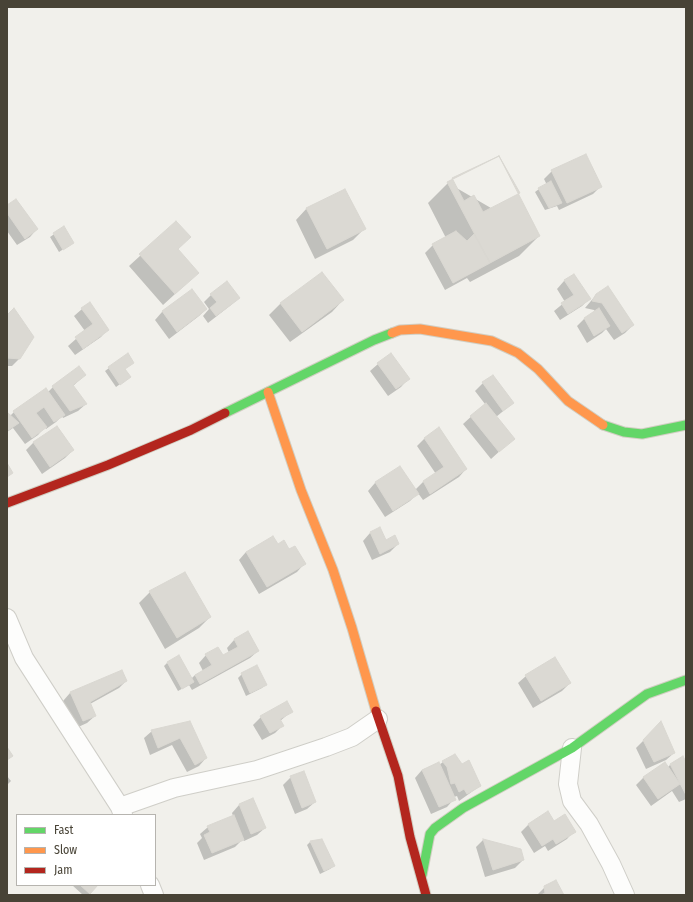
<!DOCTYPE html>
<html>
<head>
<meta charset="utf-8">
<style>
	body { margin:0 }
	#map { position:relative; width:693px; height:902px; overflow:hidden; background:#f1f0eb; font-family:"Fira Sans Condensed",sans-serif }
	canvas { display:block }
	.frame { position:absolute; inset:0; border:8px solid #484336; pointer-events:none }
	.legend { position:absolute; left:16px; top:814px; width:140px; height:72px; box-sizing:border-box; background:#fff; border:1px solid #b6b4af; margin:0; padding:5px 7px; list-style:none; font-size:12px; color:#484336 }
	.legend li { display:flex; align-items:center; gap:8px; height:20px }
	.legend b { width:20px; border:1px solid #b6b4af }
</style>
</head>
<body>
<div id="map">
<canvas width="693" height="902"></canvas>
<div class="frame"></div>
<ul class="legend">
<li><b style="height:5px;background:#63d668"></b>Fast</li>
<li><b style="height:5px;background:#ff974d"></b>Slow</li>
<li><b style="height:5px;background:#b3261e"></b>Jam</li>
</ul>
</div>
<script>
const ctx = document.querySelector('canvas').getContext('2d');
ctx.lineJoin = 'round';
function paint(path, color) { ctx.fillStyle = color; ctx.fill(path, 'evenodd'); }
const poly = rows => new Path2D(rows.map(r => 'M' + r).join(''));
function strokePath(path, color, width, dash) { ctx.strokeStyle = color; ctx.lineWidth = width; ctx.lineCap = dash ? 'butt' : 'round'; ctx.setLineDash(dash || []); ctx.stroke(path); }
const shadow = poly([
	[586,156,600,187,593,194,559,210,557,206,545,210,535,192,539,189,547,185,544,179,552,171],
	[448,183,539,236,519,256,470,282,467,278,445,290,425,253,433,245,446,238,428,203],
	[7,207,37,229,30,237,17,245,7,231],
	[307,208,364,229,353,240,315,259,296,220],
	[176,223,177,250,186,284,163,305,129,266],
	[63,228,73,243,59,252,50,237],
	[574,275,589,299,582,306,560,320,554,311,565,302,557,289,564,281],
	[192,290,206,309,199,316,169,339,155,320,162,312],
	[211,295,239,298,231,305,208,323,203,316,209,309,204,302,203,303],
	[596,295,633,325,625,333,614,340,606,329,602,333,587,343,577,326,584,319,595,312,594,310,585,308],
	[343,300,332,312,290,342,269,315,281,303],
	[82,309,108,329,101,337,75,355,68,346,85,331,74,316],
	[7,316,20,358,12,366,7,366],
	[378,364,408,379,401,387,388,396,370,371],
	[109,368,125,369,130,377,116,387,105,371],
	[85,375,73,386,86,404,78,411,63,418,62,416,56,422,46,429,45,427,38,435,25,444,13,428,7,432,7,414,10,416,14,412,47,393,53,387],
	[483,383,513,403,496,417,513,439,491,459,463,424,485,404,475,391],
	[57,427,73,450,65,458,42,474,26,450,33,443],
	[425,438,466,469,459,477,423,500,418,493,410,501,385,517,368,491,375,483,400,467,415,490,423,482,436,474,417,446],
	[379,529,386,541,398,544,390,552,372,560,363,541,370,533],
	[277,545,289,551,304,564,297,572,259,594,239,560,246,552],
	[150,592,210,617,199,628,165,649,139,603],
	[248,632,258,651,250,658,192,690,189,685,178,691,164,666,167,663,191,679,195,675,203,671,199,663,206,655,222,656,229,653,227,648,234,640],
	[122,671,126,681,119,688,90,704,95,716,87,723,76,728,63,701,70,693],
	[242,674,265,685,262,688,246,696,238,678],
	[526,676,570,683,562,691,533,708,518,683],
	[292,711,280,721,282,726,275,733,262,740,253,725,261,717],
	[189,722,206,758,199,766,187,772,172,745,150,755,144,738,152,731],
	[661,723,674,753,666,760,646,769,636,748],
	[443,762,480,786,459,801,457,796,454,797,454,799,447,807,431,814,415,778,422,770,438,763,439,765],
	[664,763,667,768,671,764,686,764,686,799,679,802,672,791,651,806,636,785,643,778],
	[7,776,11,781,7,785],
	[291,777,315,802,307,809,295,814,283,785],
	[252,800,265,828,257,835,244,841,243,839,235,847,204,860,197,843,202,838,200,834,208,827,233,816,232,813,239,805],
	[554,823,574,831,567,839,548,851,545,846,534,853,521,832,529,824],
	[483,840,520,850,523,860,515,868,485,877,476,847],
	[310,842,334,866,330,869,320,874,307,845],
	[72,885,97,885,88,895,83,895],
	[545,887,563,895,537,895]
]);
const building = poly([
	[586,154,602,187,567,203,551,170,586,154],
	[499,156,520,193,483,212,474,195,464,201,452,178,499,156],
	[499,156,540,236,490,263,447,182,499,156],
	[551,181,562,203,549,208,538,188,551,181],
	[345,189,366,229,327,249,306,208,345,189],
	[16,199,38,229,25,239,7,213,7,205,16,199],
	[176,221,191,237,178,249,199,273,175,294,139,254,176,221],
	[64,226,74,243,63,250,53,233,64,226],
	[456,231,467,241,474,234,490,263,453,283,432,244,456,231],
	[322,272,344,300,302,332,280,303,322,272],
	[574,274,591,299,568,314,561,303,574,295,564,280,574,274],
	[227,281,240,298,216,316,210,308,217,302,210,294,227,281],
	[608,286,634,325,622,333,602,303,592,301,596,294,608,286],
	[192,289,207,309,177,332,162,311,192,289],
	[90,302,109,330,83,349,75,337,93,324,81,308,90,302],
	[14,308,34,337,20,359,7,358,7,315,14,308],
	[599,308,610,326,594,336,584,318,599,308],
	[128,353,134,363,125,369,131,377,120,385,108,367,128,353],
	[391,353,410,379,396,389,377,363,391,353],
	[79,366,86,375,73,385,87,404,70,411,52,386,79,366],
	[493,375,514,403,503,411,482,382,493,375],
	[46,388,65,415,54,422,44,407,36,413,47,427,32,438,13,411,46,388],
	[486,403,515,439,499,452,470,416,486,403],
	[7,412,19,423,7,431,7,412],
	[57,426,74,450,50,467,33,442,57,426],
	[439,427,467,469,430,494,423,481,444,467,424,438,439,427],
	[7,463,13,473,7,477,7,463],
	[400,466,419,494,393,511,375,482,400,466],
	[380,527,386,540,395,535,399,544,380,554,370,532,380,527],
	[273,536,278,544,284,540,289,549,295,546,306,564,267,587,246,552,273,536],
	[185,572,211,617,177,638,149,591,185,572],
	[248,631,259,651,200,684,195,675,212,665,205,654,218,647,223,655,238,647,234,639,248,631],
	[179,655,194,682,182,689,167,662,179,655],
	[555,657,571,683,541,701,525,675,555,657],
	[257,665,267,685,250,693,241,673,257,665],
	[122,670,127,681,90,702,96,716,83,721,70,692,122,670],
	[287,701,293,712,280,719,284,726,270,733,260,716,287,701],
	[190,721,207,758,195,765,180,738,158,748,151,730,190,721],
	[661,721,675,753,654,762,643,740,661,721],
	[7,747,13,756,7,760,7,747],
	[455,754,462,764,469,760,481,786,467,794,464,789,459,792,455,783,451,784,447,767,442,761,455,754],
	[683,756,686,762,686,795,670,764,683,756],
	[439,762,456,800,439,807,422,770,439,762],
	[665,762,680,784,658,799,643,777,665,762],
	[304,771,316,802,302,808,290,776,304,771],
	[253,798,266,828,251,834,239,804,253,798],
	[548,811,554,821,565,814,576,832,556,844,553,839,542,846,528,824,548,811],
	[234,815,244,840,212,853,204,835,210,832,207,826,234,815],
	[322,839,335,866,324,871,310,841,322,839],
	[483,839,521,849,524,860,493,870,483,839],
	[556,880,564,895,541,895,545,893,544,886,556,880],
	[80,885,98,885,90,894,80,885]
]);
const street = poly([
	[7,618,24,658,120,807,123,815],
	[572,748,568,784,572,801,589,824,611,864,625,895],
	[120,807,174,788,257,770,326,747,352,737,378,719],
	[150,885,154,895]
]);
const fast = poly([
	[225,413,374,340,392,333],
	[603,425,624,432,642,434,686,425],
	[422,875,430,834,435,828,463,808,572,748,647,694,686,680]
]);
const slow = poly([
	[392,333,400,330,420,329,492,341,518,353,538,369,568,401,603,425],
	[268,392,301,490,333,570,352,628,376,711]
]);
const jam = poly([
	[7,503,108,465,191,430,225,413],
	[376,711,398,776,410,837,426,895]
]);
paint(shadow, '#0003');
paint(building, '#dbd9d3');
strokePath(building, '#d9d7d1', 1);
strokePath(street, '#cfcec8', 20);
strokePath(fast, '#d1cec2', 11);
strokePath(slow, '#d1cec2', 11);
strokePath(jam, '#d1cec2', 11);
strokePath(street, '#fdfdfc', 18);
strokePath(fast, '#63d668', 9);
strokePath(slow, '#ff974d', 9);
strokePath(jam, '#b3261e', 9);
</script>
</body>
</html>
